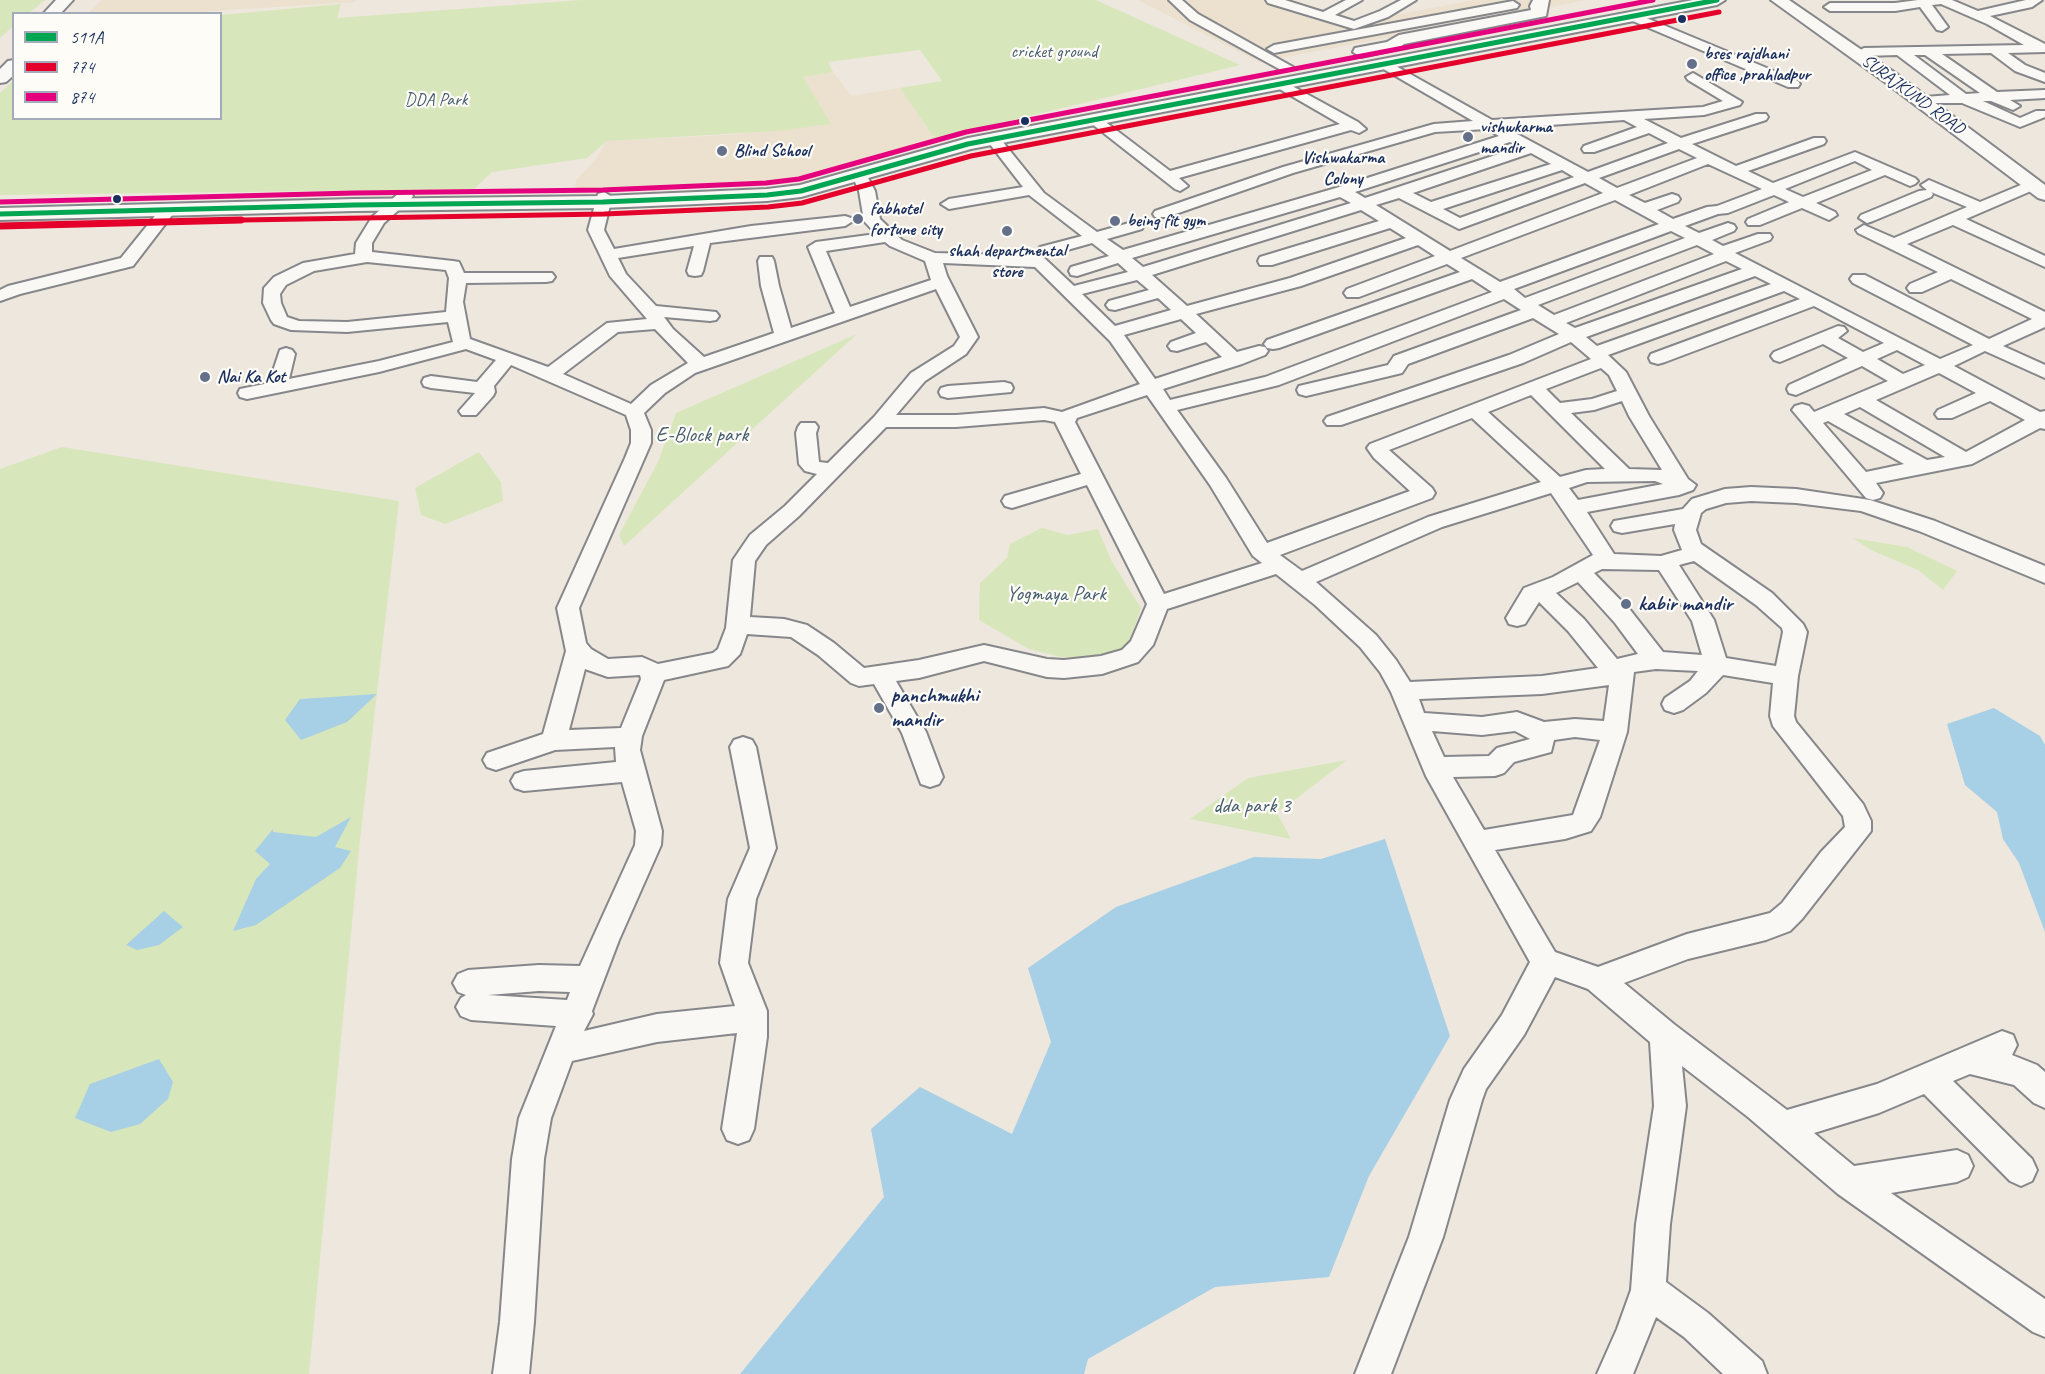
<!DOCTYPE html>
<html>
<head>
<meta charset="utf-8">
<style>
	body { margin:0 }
	#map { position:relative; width:2045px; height:1374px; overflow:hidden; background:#ede7dd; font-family:Caveat,sans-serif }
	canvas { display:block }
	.legend { position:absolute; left:12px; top:12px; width:210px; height:108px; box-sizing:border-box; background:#fdfcf7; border:2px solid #a3aaba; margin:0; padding:8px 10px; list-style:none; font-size:18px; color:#1b2f5e }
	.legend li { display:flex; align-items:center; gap:12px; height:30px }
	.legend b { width:30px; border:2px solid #a3aaba }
</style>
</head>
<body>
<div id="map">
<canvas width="2045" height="1374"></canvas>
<ul class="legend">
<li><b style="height:8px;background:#00a651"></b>511A</li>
<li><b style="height:8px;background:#e4002b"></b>774</li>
<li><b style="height:8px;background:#e5007d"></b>874</li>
</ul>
</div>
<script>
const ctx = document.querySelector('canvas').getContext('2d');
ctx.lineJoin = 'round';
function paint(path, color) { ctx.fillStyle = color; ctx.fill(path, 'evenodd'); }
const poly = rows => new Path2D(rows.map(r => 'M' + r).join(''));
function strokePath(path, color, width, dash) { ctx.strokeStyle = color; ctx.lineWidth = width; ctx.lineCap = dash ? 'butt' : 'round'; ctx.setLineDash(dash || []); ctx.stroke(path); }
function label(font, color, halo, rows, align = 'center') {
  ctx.font = font + ' Caveat,sans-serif'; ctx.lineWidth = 4.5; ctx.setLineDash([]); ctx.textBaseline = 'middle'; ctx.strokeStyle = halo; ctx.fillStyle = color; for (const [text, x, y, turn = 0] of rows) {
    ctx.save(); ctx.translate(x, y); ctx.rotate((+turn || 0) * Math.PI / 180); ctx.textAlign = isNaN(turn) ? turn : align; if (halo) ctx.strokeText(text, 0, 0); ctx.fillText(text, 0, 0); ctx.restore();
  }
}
const built = poly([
	[102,0,356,0,354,2,181,13,88,13],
	[1138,0,1276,0,1348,24,1474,0,1587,0,1259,62],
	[833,72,851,96,900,88,935,139,848,166,769,183,575,192,576,180,595,160,607,141,729,135,830,124,802,77]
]);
const green = poly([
	[0,0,45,0,29,13,14,14,13,26,0,38],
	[581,0,1096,0,1240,65,935,139,900,88,942,81,920,50,828,62,833,72,803,77,831,124,776,131,607,141,587,158,492,172,474,189,0,195,0,93,13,81,14,118,220,118,221,15,341,4,337,18],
	[857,334,624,546,619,535,658,462,676,413],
	[62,447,399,501,360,840,309,1374,0,1374,0,469],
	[479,452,501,482,503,501,445,524,421,515,415,488],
	[1042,528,1068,535,1098,529,1112,562,1141,608,1128,647,1115,654,1095,658,1061,657,1029,649,979,620,980,583,1007,558,1010,544],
	[1853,538,1907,547,1957,571,1943,590,1918,570,1871,550],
	[1347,760,1284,808,1276,811,1291,839,1190,819,1248,778]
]);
const water = poly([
	[377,694,347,722,301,740,285,720,300,699],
	[1994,708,2040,736,2045,745,2045,932,2019,863,2003,839,1997,812,1965,785,1947,724],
	[351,817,335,847,351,851,340,868,256,925,233,931,256,879,270,864,255,851,273,829,273,832,316,837],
	[1385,839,1450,1036,1369,1176,1329,1277,1215,1287,1088,1359,1084,1374,740,1374,884,1197,871,1129,920,1087,1012,1134,1051,1042,1028,968,1116,907,1254,857,1321,859],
	[164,911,183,927,159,945,137,950,126,945],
	[159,1059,173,1082,168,1099,140,1124,111,1132,75,1118,90,1084]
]);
const minor = poly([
	[1169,0,1182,0,1198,14,1293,67,1286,71,1281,70,1190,20,1169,0],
	[1266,0,1285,0,1323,12,1346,0,1362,0,1335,15,1354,21,1380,11,1401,0,1416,0,1388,17,1354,29,1268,3,1266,0],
	[1918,0,1952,0,1978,11,2026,0,2042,0,2032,7,1990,16,2045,44,2045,52,2008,53,2025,65,2045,73,2045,82,2015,71,1991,53,1942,54,1997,92,2045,90,2045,98,2010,100,2020,106,2013,110,1991,101,1983,101,2020,118,2036,111,2045,111,2045,117,2020,127,1962,103,1925,103,1923,100,1925,97,1950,95,1897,55,1864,56,1857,52,1864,48,2024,45,1987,24,1941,4,1932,5,1948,27,1942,31,1937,30,1920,7,1895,11,1830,11,1824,7,1830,3,1895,3,1918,0],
	[1914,55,1925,55,1980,93,1966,94,1914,55],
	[1513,1,1519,5,1517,8,1274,53,1267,49,1274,45,1513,1],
	[1632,12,1798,81,1800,84,1798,87,1788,87,1628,19,1626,16,1628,13,1632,12],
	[1385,60,1492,120,1703,107,1723,101,1688,80,1686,77,1693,73,1742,102,1740,105,1704,115,1644,119,1681,138,1756,114,1766,114,1768,117,1766,120,1692,144,1736,166,1814,138,1824,138,1826,141,1824,144,1748,171,1773,183,1855,152,1915,178,1918,181,1915,184,1910,186,1885,175,1816,203,1835,212,1837,215,1829,220,1802,208,1760,225,1748,225,1746,222,1748,219,1789,202,1774,195,1728,213,1718,214,1685,226,1699,233,1728,223,1734,225,1736,228,1734,231,1712,240,1723,246,1758,234,1770,234,1772,237,1770,240,1735,253,1940,359,1973,345,1853,283,1850,279,1853,275,1865,275,1989,339,2032,319,1951,279,1922,292,1910,292,1907,288,1910,284,1938,272,1858,233,1856,230,1864,225,1894,238,1967,207,1931,192,1933,194,1931,197,1873,221,1867,223,1859,218,1861,215,1919,191,1927,190,1921,185,1929,180,1980,202,2028,182,2038,182,2041,185,2038,188,1966,219,2045,256,2045,267,1953,225,1907,244,2045,312,2045,327,2003,346,2045,365,2045,378,1985,351,1954,366,2040,412,2045,411,2045,429,2040,428,1972,464,1876,483,1883,493,1880,498,1873,500,1866,498,1792,410,1795,406,1802,404,1809,406,1814,412,1888,381,1862,366,1796,395,1789,393,1787,389,1789,385,1848,358,1823,344,1780,362,1774,360,1771,356,1774,352,1838,326,1844,327,1847,331,1838,338,1863,352,1884,343,1814,306,1665,362,1658,364,1651,362,1649,358,1651,354,1800,299,1784,291,1608,355,1626,372,1649,416,1688,479,1696,485,1693,490,1679,495,1587,512,1614,554,1661,556,1682,550,1674,530,1675,524,1622,533,1614,531,1611,526,1614,521,1683,509,1692,499,1725,489,1751,487,1796,489,1870,500,1935,521,2045,566,2045,583,1919,531,1861,511,1796,503,1751,501,1726,503,1706,509,1701,513,1696,530,1701,544,1772,593,1803,624,1807,632,1798,676,1794,716,1796,722,1863,804,1871,821,1871,831,1802,919,1790,931,1766,940,1688,959,1624,983,1675,1025,1787,1110,1877,1084,2002,1031,2013,1035,2017,1045,2012,1055,2037,1065,2045,1072,2045,1108,2034,1103,2014,1085,1970,1074,1953,1081,2032,1159,2037,1170,2032,1181,2021,1186,2010,1181,1924,1094,1879,1113,1814,1133,1854,1166,1957,1150,1968,1155,1973,1166,1968,1177,1957,1182,1891,1193,2045,1299,2045,1337,2033,1332,1838,1194,1748,1117,1682,1066,1686,1106,1670,1224,1666,1282,1708,1313,1762,1361,1767,1374,1723,1374,1684,1337,1656,1317,1633,1374,1597,1374,1617,1329,1631,1290,1636,1224,1654,1106,1650,1042,1588,989,1555,977,1524,1035,1486,1089,1482,1100,1443,1237,1391,1374,1355,1374,1409,1237,1450,1100,1464,1069,1502,1015,1530,962,1426,776,1391,692,1380,672,1360,647,1315,605,1276,574,1167,609,1153,645,1138,662,1102,674,1064,678,1047,677,984,661,919,678,896,681,926,732,943,777,939,784,930,787,921,784,902,733,874,684,859,686,851,683,818,655,791,637,747,634,740,654,728,666,664,680,642,736,640,750,662,831,661,845,619,940,592,1011,593,1014,584,1031,657,1014,735,1006,720,963,728,899,750,848,730,747,734,740,743,737,752,740,756,747,776,848,756,899,748,963,767,1011,767,1037,754,1129,749,1140,738,1144,727,1140,722,1129,737,1033,657,1042,572,1061,551,1118,544,1159,534,1322,529,1374,493,1374,500,1322,512,1159,519,1118,556,1026,471,1020,461,1016,456,1007,461,998,466,995,458,992,453,983,458,974,468,970,539,965,580,966,635,845,636,831,622,782,524,791,515,788,511,781,515,774,524,771,616,762,615,747,555,750,496,770,487,767,483,760,487,753,543,734,566,651,557,608,625,458,631,443,631,430,626,415,511,365,494,386,495,392,493,396,476,415,462,415,459,411,475,393,431,388,424,386,422,382,424,378,431,376,477,382,496,360,466,349,379,372,247,399,240,397,238,393,240,389,269,383,280,350,286,348,292,350,295,354,289,379,379,361,453,342,448,322,347,332,291,330,274,324,271,320,263,303,264,288,274,277,303,263,355,254,356,243,372,217,399,193,411,193,413,196,411,199,384,223,372,243,372,252,453,261,459,262,464,273,552,273,555,277,552,281,546,282,466,283,463,302,470,339,548,367,607,323,647,319,610,276,588,230,598,194,604,192,612,197,604,230,614,249,751,226,845,216,851,218,853,221,845,226,710,243,703,271,701,275,695,276,689,275,687,271,694,246,618,258,626,274,656,306,716,312,719,316,716,320,710,321,664,317,673,329,704,357,774,333,761,286,758,261,760,257,772,257,774,261,779,286,791,328,835,313,808,247,816,242,876,234,864,221,859,191,852,175,860,170,865,172,875,191,880,219,902,240,935,253,1042,256,1074,286,1128,272,1118,263,1077,276,1071,275,1069,271,1071,267,1109,256,1092,243,1046,256,1040,255,1038,251,1040,247,1082,236,1029,195,949,209,941,204,949,199,1023,187,986,139,988,136,998,136,1044,193,1097,232,1136,221,1142,223,1144,226,1142,229,1107,239,1123,250,1336,188,1499,136,1487,129,1435,132,1293,173,1167,217,1155,217,1153,214,1155,211,1283,167,1434,124,1473,121,1380,67,1378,64,1380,61,1385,60],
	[1624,120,1637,127,1584,146,1582,149,1584,152,1594,152,1649,133,1668,143,1588,172,1506,128,1624,120],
	[1510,142,1520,147,1365,198,1355,192,1510,142],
	[1679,149,1697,158,1617,188,1599,178,1679,149],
	[1531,153,1551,164,1431,202,1413,193,1531,153],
	[1855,161,1872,170,1803,197,1785,189,1855,161],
	[1708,164,1762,189,1717,206,1707,207,1673,219,1657,210,1678,202,1680,199,1678,196,1672,194,1645,203,1629,195,1708,164],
	[1562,170,1574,177,1460,218,1443,209,1562,170],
	[1585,183,1603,193,1450,251,1376,205,1399,198,1459,229,1585,183],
	[1340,197,1351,203,1143,267,1132,258,1340,197],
	[1615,200,1659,224,1500,282,1461,258,1615,200],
	[1361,210,1379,221,1260,257,1258,261,1260,265,1272,265,1390,228,1406,238,1290,278,1187,306,1152,275,1361,210],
	[1671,231,1685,238,1525,298,1514,289,1671,231],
	[885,242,890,246,925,261,931,280,850,307,826,251,885,242],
	[1418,245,1435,256,1347,289,1344,293,1347,297,1359,297,1447,264,1460,272,1267,340,1264,344,1267,348,1273,349,1279,348,1472,279,1492,292,1265,377,1170,400,1163,389,1242,364,1265,355,1268,351,1265,347,1259,346,1237,352,1196,314,1301,286,1418,245],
	[1697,245,1714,254,1554,315,1538,305,1697,245],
	[1726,261,1742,269,1575,328,1566,323,1726,261],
	[367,262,446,270,449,278,446,312,347,322,299,321,287,317,281,303,280,294,286,285,314,271,367,262],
	[943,263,1035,267,1110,341,1140,384,1062,412,1044,408,956,415,896,415,925,381,966,354,978,337,947,276,943,263],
	[1755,276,1771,284,1597,346,1586,337,1755,276],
	[1137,280,1149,290,1109,301,1106,305,1109,309,1115,310,1158,298,1171,310,1115,326,1082,294,1137,280],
	[936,289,960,337,954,346,911,373,874,417,828,463,819,462,816,433,818,427,815,423,801,423,798,427,796,433,799,464,805,471,817,474,785,506,750,535,733,560,726,628,718,649,713,653,658,664,642,657,608,659,591,649,586,643,579,608,651,443,651,430,644,413,665,393,695,373,936,289],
	[1504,299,1521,310,1394,356,1388,365,1299,386,1297,390,1299,394,1306,396,1402,373,1408,364,1533,318,1559,334,1509,355,1327,417,1324,421,1327,425,1341,425,1523,363,1571,342,1591,359,1370,444,1367,448,1374,458,1410,491,1267,543,1226,478,1177,410,1279,385,1504,299],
	[1181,319,1196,333,1171,342,1168,346,1171,350,1177,351,1206,342,1222,357,1155,379,1124,335,1181,319],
	[655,329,688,363,651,385,631,404,563,374,618,332,655,329],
	[1897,350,1925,365,1903,374,1877,359,1897,350],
	[1601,368,1609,375,1617,391,1592,399,1560,403,1546,389,1601,368],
	[1939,373,1976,393,1938,410,1935,414,1938,418,1952,418,1990,401,2025,420,1966,452,1876,400,1939,373],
	[1147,395,1210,485,1253,556,1262,563,1164,594,1075,422,1077,418,1147,395],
	[1531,395,1605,469,1586,470,1560,477,1488,412,1531,395],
	[1622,401,1629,416,1662,470,1629,469,1571,413,1594,410,1622,401],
	[1860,407,1945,457,1927,460,1844,414,1860,407],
	[1472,418,1541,482,1428,517,1302,571,1280,555,1432,498,1435,493,1432,488,1389,450,1472,418],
	[1044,420,1055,422,1081,474,1005,496,1002,501,1005,506,1012,508,1087,485,1147,604,1131,641,1122,650,1101,656,1064,660,1047,659,984,645,919,660,864,668,834,643,807,625,784,619,750,617,755,561,766,545,799,516,886,427,956,427,1044,420],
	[1828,421,1904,464,1866,472,1823,423,1828,421],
	[1655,481,1663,484,1578,500,1569,488,1587,482,1655,481],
	[1551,493,1593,555,1553,577,1524,588,1506,618,1509,624,1517,626,1525,624,1539,602,1568,631,1598,668,1542,676,1410,682,1396,660,1376,635,1316,582,1442,527,1551,493],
	[1694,561,1756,605,1782,628,1783,632,1776,666,1726,658,1714,620,1679,565,1694,561],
	[1602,569,1659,570,1692,621,1702,655,1663,652,1631,611,1594,573,1602,569],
	[1578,582,1615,623,1638,654,1617,659,1584,619,1556,593,1578,582],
	[585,669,608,677,640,675,641,679,621,728,569,730,585,669],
	[1656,669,1698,671,1690,681,1665,698,1662,704,1665,710,1674,713,1683,710,1706,693,1723,675,1773,683,1770,716,1773,726,1843,816,1845,827,1821,852,1782,903,1770,913,1687,934,1598,967,1555,952,1495,850,1565,839,1591,831,1600,817,1627,732,1634,672,1656,669],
	[1609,685,1604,721,1575,719,1544,722,1517,712,1482,717,1424,713,1419,699,1542,694,1609,685],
	[1432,731,1482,735,1515,731,1530,739,1497,748,1489,756,1444,757,1432,731],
	[1575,737,1600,740,1573,815,1484,830,1453,777,1495,776,1504,773,1514,762,1551,752,1554,740,1575,737],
	[539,991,570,992,567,1000,488,995,539,991],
	[1281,80,1358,122,1366,129,1359,133,1351,130,1179,178,1188,186,1180,191,1175,189,1087,120,1094,116,1099,117,1170,171,1340,124,1276,87,1274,84,1281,80],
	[168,205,176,210,133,266,20,294,0,301,0,290,8,286,121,258,162,207,168,205],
	[1004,382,1011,384,1013,388,1011,392,948,398,941,396,939,392,941,388,948,386,1004,382]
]);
const major = poly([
	[56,0,73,0,60,14,43,14,56,0],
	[1533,0,1549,0,1546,16,1404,44,1398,49,1361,57,1353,52,1355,48,1387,42,1399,35,1531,10,1530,6,1533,0],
	[1693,0,1725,0,1717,5,971,149,801,197,767,201,603,208,354,211,0,220,0,208,354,199,603,196,767,189,800,185,968,138,1693,0],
	[1771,0,1789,0,1898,75,2045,185,2045,200,2038,198,1886,83,1771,0],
	[14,60,14,75,6,82,0,83,0,69,8,61,14,60]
]);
const bus1 = poly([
	[0,214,354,205,603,202,767,195,801,191,968,144,1717,0]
]);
const bus2Far1 = poly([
	[182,221,604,214,768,207,802,203,971,156,1719,12]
]);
const bus2 = poly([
	[0,226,241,220]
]);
const bus3 = poly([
	[0,202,354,193,603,190,766,183,799,179,966,132,1653,0]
]);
const markers = [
	[1682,19,5,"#1b2f5e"],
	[1692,64,6,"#646f8a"],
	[1025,121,5,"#1b2f5e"],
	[1468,137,6,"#646f8a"],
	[722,151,6,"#646f8a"],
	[117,199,5,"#1b2f5e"],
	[858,219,6,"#646f8a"],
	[1115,221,6,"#646f8a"],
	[1007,231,6,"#646f8a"],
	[205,377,6,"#646f8a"],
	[1626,604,6,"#646f8a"],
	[879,708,6,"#646f8a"]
];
const farParknames = [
	["cricket ground",1054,52],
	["DDA Park",436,100]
];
const farPoinames = [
	["bses rajdhani",1704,54],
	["office ,prahladpur",1704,75],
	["vishwkarma",1480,127],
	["mandir",1480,148],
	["Blind School",734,151],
	["fabhotel",870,209],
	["fortune city",870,230],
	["being fit gym",1127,221],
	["shah departmental",1007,251,"center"],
	["store",1007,272,"center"],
	["Nai Ka Kot",217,377]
];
const farStreetnames = [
	["SURAJKUND ROAD",1913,95,36]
];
const farNeighbourhoodnames = [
	["Vishwakarma",1343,158],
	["Colony",1343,179]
];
const parkNames = [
	["E-Block park",702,435],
	["Yogmaya Park",1056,594],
	["dda park 3",1252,806]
];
const poiNames = [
	["kabir mandir",1638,604],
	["panchmukhi",891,696],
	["mandir",891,720]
];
paint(built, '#ece0ce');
paint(green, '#d8e7bb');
paint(water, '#a7cfe5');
strokePath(minor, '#86878b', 4);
strokePath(major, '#86878b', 4);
paint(minor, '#f9f8f5');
paint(major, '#f9f8f5');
strokePath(bus1, '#00a651', 5);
strokePath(bus2Far1, '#e4002b', 5);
strokePath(bus2, '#e4002b', 7);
strokePath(bus3, '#e5007d', 5);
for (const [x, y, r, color] of markers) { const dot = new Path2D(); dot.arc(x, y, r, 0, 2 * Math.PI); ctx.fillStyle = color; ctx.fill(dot); strokePath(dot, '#fdfcf7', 2); }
label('18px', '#465d6e', '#fdfcf7', farParknames);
label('bold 18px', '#1b2f5e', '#fdfcf7', farPoinames, 'left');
label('18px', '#1b2f5e', '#fdfcf7', farStreetnames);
label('bold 18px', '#1b2f5e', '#fdfcf7', farNeighbourhoodnames);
label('21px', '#465d6e', '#fdfcf7', parkNames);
label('bold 21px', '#1b2f5e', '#fdfcf7', poiNames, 'left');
</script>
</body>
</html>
